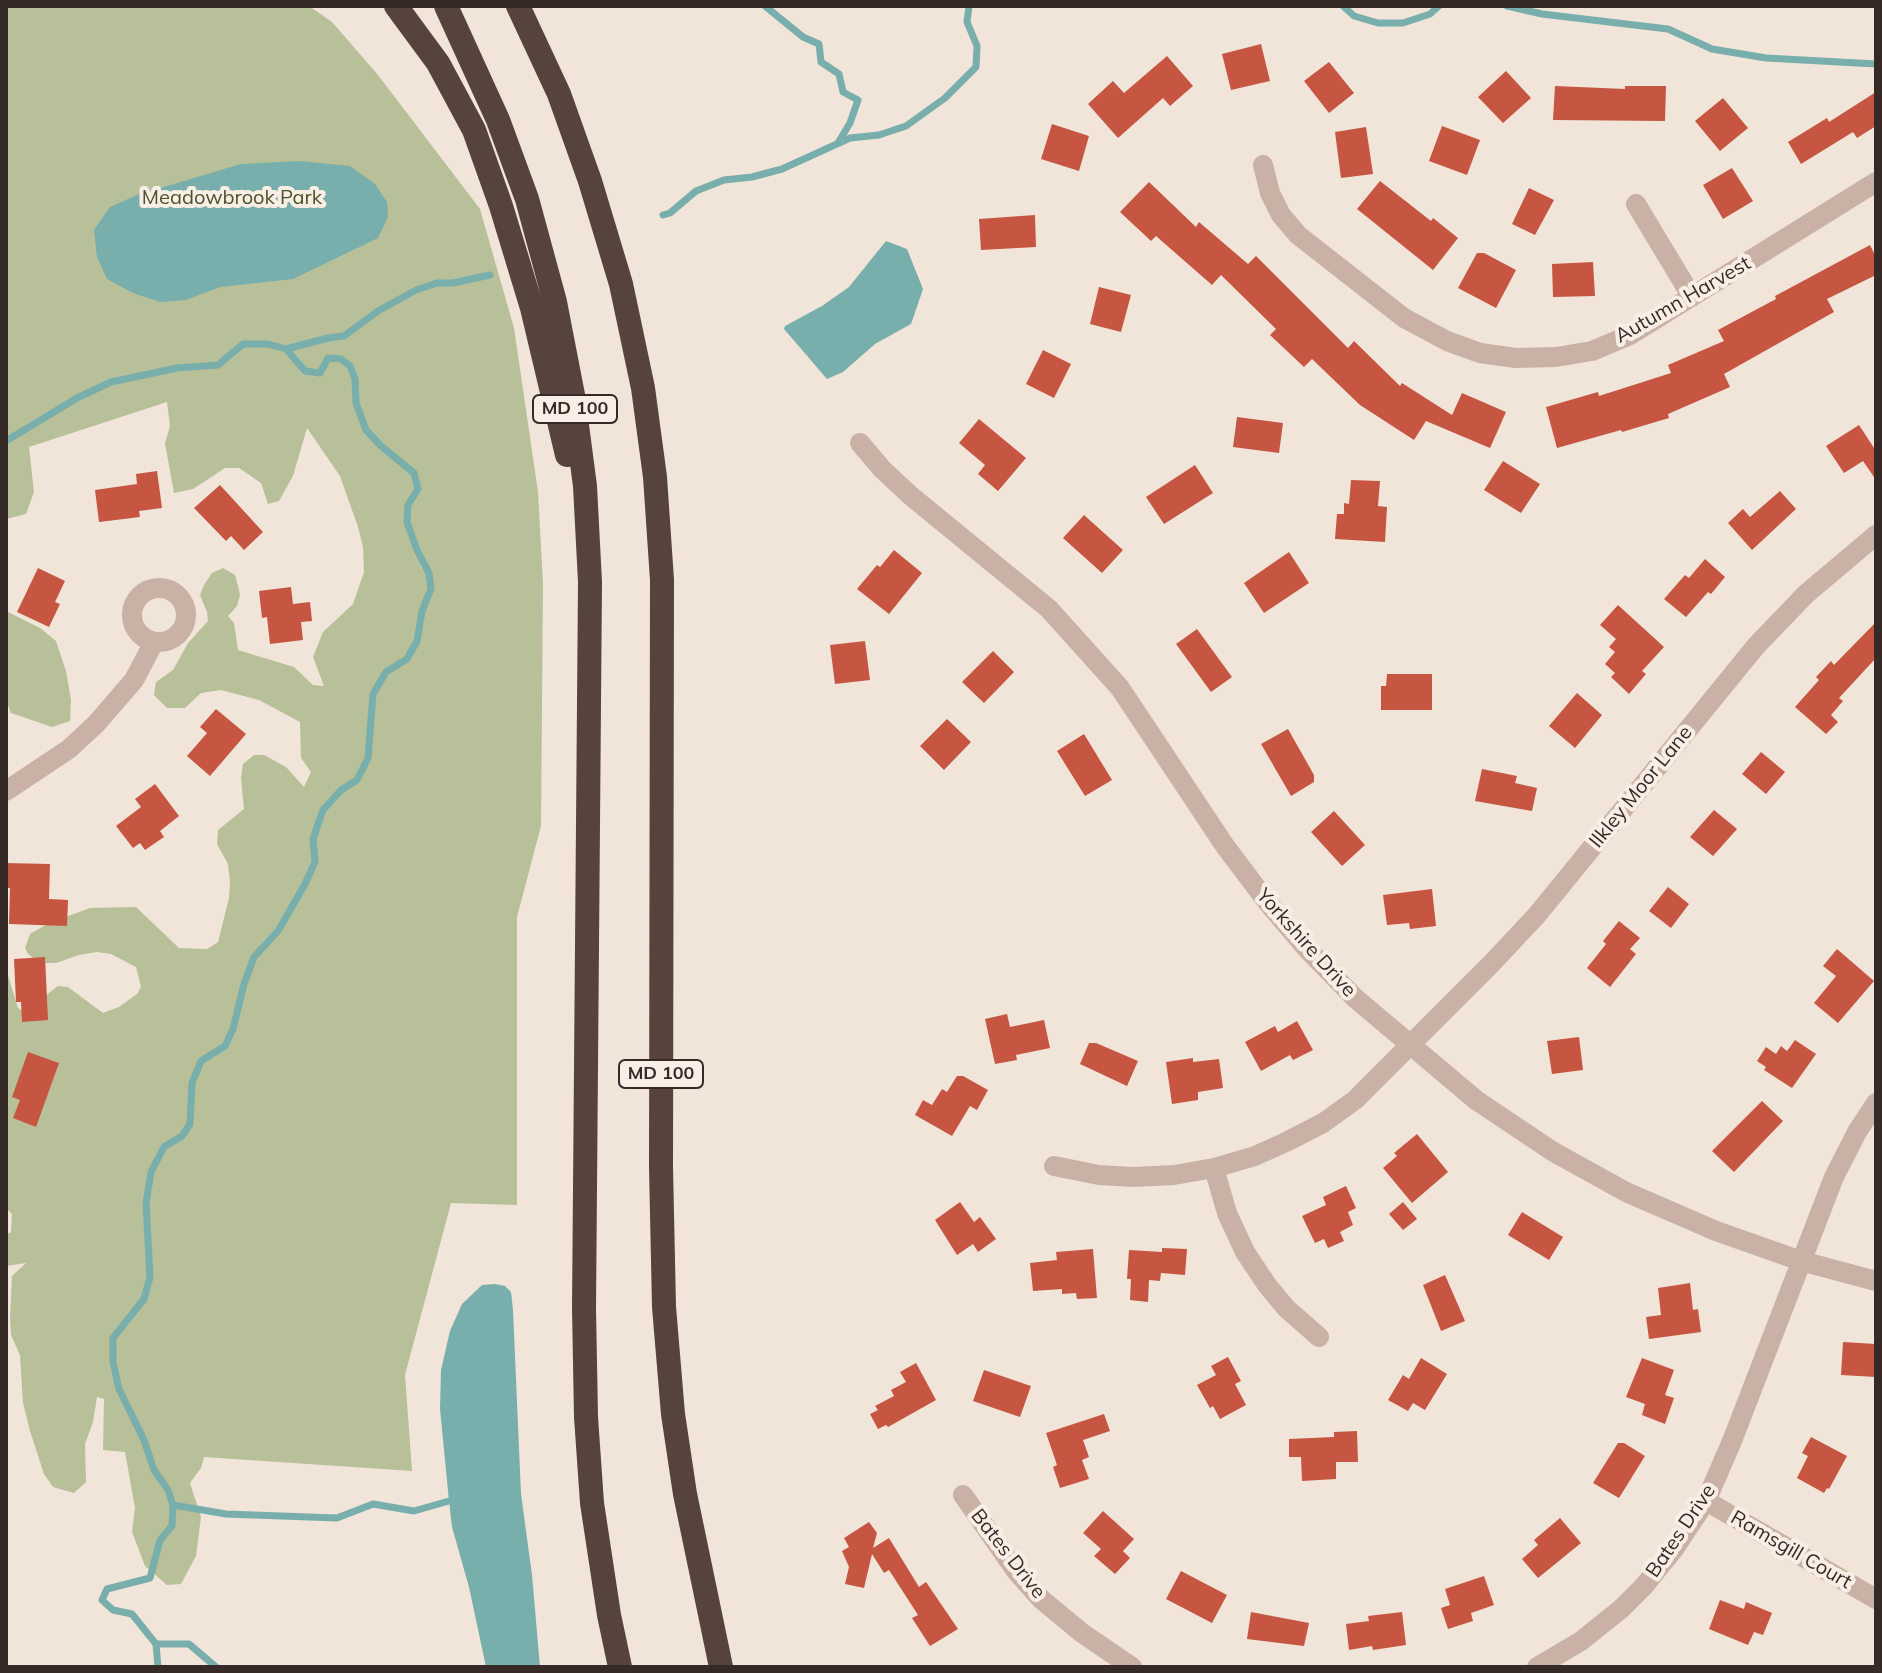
<!DOCTYPE html>
<html>
<head>
<meta charset="utf-8">
<style>
	body { margin:0 }
	#map { position:relative; width:1882px; height:1673px; overflow:hidden; background:#f1e4d9; font-family:Mulish,sans-serif }
	canvas { display:block }
	.frame { position:absolute; inset:0; border:8px solid #352a26; pointer-events:none }
</style>
</head>
<body>
<div id="map">
<canvas width="1882" height="1673"></canvas>
<div class="frame"></div>
</div>
<script>
const ctx = document.querySelector('canvas').getContext('2d');
ctx.lineJoin = 'round';
function paint(path, color) { ctx.fillStyle = color; ctx.fill(path, 'evenodd'); }
const poly = rows => new Path2D(rows.map(r => 'M' + r).join(''));
function strokePath(path, color, width, dash) { ctx.strokeStyle = color; ctx.lineWidth = width; ctx.lineCap = dash ? 'butt' : 'round'; ctx.setLineDash(dash || []); ctx.stroke(path); }
function label(font, color, halo, rows, align = 'center') {
  ctx.font = font + ' Mulish,sans-serif'; ctx.lineWidth = 8; ctx.setLineDash([]); ctx.textBaseline = 'middle'; ctx.strokeStyle = halo; ctx.fillStyle = color; for (const [text, x, y, turn = 0] of rows) {
    ctx.save(); ctx.translate(x, y); ctx.rotate((+turn || 0) * Math.PI / 180); ctx.textAlign = isNaN(turn) ? turn : align; if (halo) ctx.strokeText(text, 0, 0); ctx.fillText(text, 0, 0); ctx.restore();
  }
}
const green = poly([
	[6,6,309,6,332,22,378,75,480,209,514,328,538,492,543,584,541,826,517,917,517,1205,451,1203,405,1375,412,1471,204,1457,201,1468,190,1483,201,1517,196,1556,181,1584,167,1585,145,1566,132,1532,135,1508,125,1452,103,1450,104,1399,97,1397,93,1422,85,1444,86,1482,74,1493,53,1487,44,1474,30,1431,23,1403,20,1355,11,1335,10,1318,12,1276,26,1263,6,1266,6,1235,11,1232,12,1214,6,1208,6,969,18,1008,31,1016,45,996,58,986,68,987,103,1013,119,1007,137,994,141,987,136,967,111,954,97,952,79,955,56,963,40,963,28,954,25,948,30,934,49,923,90,908,136,907,179,948,207,949,218,942,229,898,230,883,228,864,217,844,218,830,244,809,241,778,243,764,254,755,264,755,286,767,304,787,311,772,301,758,300,722,259,700,221,690,201,693,185,708,167,708,154,695,156,682,173,670,188,643,208,621,207,612,200,595,204,585,212,573,223,568,235,575,238,586,240,595,237,606,228,616,234,623,238,650,294,667,313,685,324,686,313,657,323,632,353,604,364,572,363,547,358,527,340,476,307,428,293,476,279,501,268,504,261,483,239,468,225,468,193,489,174,493,165,443,170,426,167,402,29,447,34,492,26,514,6,519],
	[6,611,40,628,56,641,66,671,71,700,70,721,52,727,11,713,6,700]
]);
const water = poly([
	[299,161,350,166,375,184,387,202,388,217,378,238,293,279,220,287,186,300,160,302,133,293,107,279,97,257,94,230,110,207,137,195,241,164],
	[886,241,907,249,923,289,911,324,875,344,843,372,827,379,784,329,785,326,822,306,849,287],
	[495,1284,505,1286,511,1292,513,1310,521,1494,532,1575,540,1667,486,1667,469,1587,452,1527,449,1501,440,1409,441,1370,450,1331,462,1304,482,1285]
]);
const stream = poly([
	[765,6,803,37,819,44,821,62,839,74,843,92,858,100,850,123,838,143],
	[1343,6,1354,16,1378,23,1403,23,1430,14,1439,6],
	[1507,6,1542,14,1668,29,1712,49,1766,58,1876,64],
	[663,215,670,213,696,191,724,180,752,177,782,169,850,138,879,135,906,126,945,98,976,67,977,46,967,22,969,6],
	[286,349,328,338,344,336,378,311,416,290,437,283,453,283,490,275],
	[6,441,77,398,111,382,177,368,218,365,243,344,268,344,286,349,305,371,320,373,328,358,341,359,350,366,355,379,356,403,366,430,381,446,414,473,418,489,408,505,407,522,417,550,429,573,431,589,422,611,417,641,407,659,386,672,373,694,368,758,357,780,341,790,323,810,313,839,315,862,305,884,278,931,254,957,244,984,233,1029,225,1046,201,1061,192,1083,190,1124,182,1136,164,1147,151,1172,146,1203,150,1277,144,1299,113,1338,113,1362,119,1389,144,1440,154,1470,168,1490,173,1505,172,1526,160,1540,150,1578,107,1589,102,1600,113,1610,132,1614,156,1644,189,1644,216,1667],
	[173,1505,226,1514,337,1518,373,1504,414,1511,449,1501],
	[156,1644,158,1667]
]);
const building = poly([
	[1261,44,1270,81,1231,90,1222,54],
	[1167,56,1193,86,1170,106,1163,98,1118,138,1088,104,1113,81,1124,93],
	[1329,62,1354,93,1329,113,1304,81],
	[1506,71,1531,98,1503,123,1478,97],
	[1555,86,1625,89,1625,86,1666,86,1665,121,1553,120],
	[1876,92,1876,126,1857,138,1853,132,1801,164,1788,142,1827,118,1829,122],
	[1723,98,1748,128,1720,151,1695,121],
	[1052,124,1089,136,1079,171,1041,159],
	[1442,126,1480,140,1467,175,1429,161],
	[1366,127,1373,174,1341,178,1335,132],
	[1732,168,1753,201,1723,219,1703,185],
	[1380,181,1431,221,1433,218,1458,238,1433,270,1357,209],
	[1149,182,1196,227,1199,222,1248,264,1256,256,1348,348,1354,341,1400,386,1402,383,1452,415,1462,393,1506,412,1490,448,1426,421,1414,440,1360,405,1312,359,1304,367,1270,335,1276,329,1221,275,1212,285,1156,236,1151,241,1120,212],
	[1529,188,1554,200,1535,235,1512,224],
	[1035,215,1036,247,981,250,979,219],
	[1870,245,1876,257,1876,275,1827,299,1834,312,1724,374,1730,387,1668,414,1669,418,1622,432,1621,430,1557,448,1546,407,1598,392,1599,396,1671,373,1668,365,1724,341,1718,330,1776,299,1775,296],
	[1477,253,1484,253,1516,270,1496,308,1458,288],
	[1593,262,1595,296,1553,297,1552,264],
	[1099,287,1131,295,1121,332,1090,324],
	[1043,350,1071,364,1054,398,1026,384],
	[1237,417,1283,423,1279,453,1233,447],
	[979,419,1026,458,998,491,978,474,985,465,959,443],
	[1859,425,1876,451,1876,480,1863,461,1844,473,1826,446],
	[1503,461,1540,484,1521,513,1484,490],
	[1195,465,1213,493,1164,524,1146,497],
	[157,471,162,508,139,511,140,517,99,522,95,490,137,484,136,474],
	[1351,480,1380,481,1378,506,1387,507,1385,542,1335,539,1337,514,1344,514,1344,503,1349,504],
	[220,485,263,532,244,550,231,536,226,541,194,508],
	[1780,491,1796,509,1752,550,1728,523,1743,509,1750,517],
	[1084,515,1123,550,1102,573,1063,538],
	[894,550,922,573,889,614,857,589,877,565,880,567],
	[1289,552,1309,583,1264,613,1244,583],
	[1705,559,1725,577,1711,594,1708,592,1686,617,1664,599,1685,575,1689,578],
	[38,568,65,581,55,602,60,604,49,627,17,612],
	[291,587,293,604,310,602,312,621,301,622,303,640,270,644,267,617,262,618,259,591],
	[1618,605,1664,647,1642,671,1646,674,1629,694,1611,677,1615,673,1605,664,1615,652,1609,647,1616,639,1600,625],
	[1876,622,1876,658,1839,698,1843,701,1831,715,1838,722,1826,734,1795,707,1819,680,1816,677,1831,661,1834,665],
	[1197,629,1232,677,1211,692,1176,644],
	[865,641,870,680,835,684,830,645],
	[993,651,1014,672,984,703,962,682],
	[1387,674,1432,674,1432,710,1381,710,1381,686,1386,686],
	[1577,693,1602,715,1575,748,1549,726],
	[216,709,246,734,210,776,187,756,207,733,200,727],
	[947,719,971,742,944,770,920,746],
	[1288,729,1314,775,1314,782,1291,796,1261,744],
	[1084,734,1112,780,1085,796,1057,751],
	[1761,752,1785,772,1766,794,1742,774],
	[1482,769,1517,776,1515,783,1537,788,1532,811,1475,801],
	[155,784,179,816,160,831,164,837,145,850,140,843,133,848,116,826,141,807,135,799],
	[1714,810,1737,829,1713,856,1690,837],
	[1334,811,1365,845,1342,866,1311,832],
	[6,863,50,864,49,899,68,900,67,926,9,924,10,888,6,888],
	[1668,887,1689,904,1671,928,1649,911],
	[1432,889,1436,926,1410,929,1409,923,1387,925,1383,895],
	[1619,921,1640,938,1630,949,1636,954,1610,987,1587,968,1606,944,1603,941],
	[1837,949,1874,981,1838,1023,1814,1003,1836,976,1823,966],
	[45,957,48,1020,22,1022,21,1002,16,1002,14,959],
	[1007,1014,1010,1027,1044,1020,1050,1048,1016,1055,1017,1060,995,1064,985,1019],
	[1297,1021,1313,1050,1293,1060,1290,1055,1261,1071,1245,1042,1275,1026,1278,1032],
	[1579,1037,1583,1070,1552,1074,1547,1041],
	[1795,1040,1816,1054,1792,1088,1764,1070,1766,1067,1757,1061,1766,1047,1776,1054,1781,1046,1787,1051],
	[1089,1043,1096,1043,1138,1061,1127,1086,1080,1064],
	[28,1052,59,1063,36,1127,13,1118,20,1100,12,1097],
	[1193,1058,1193,1062,1219,1059,1223,1088,1198,1092,1198,1100,1172,1104,1166,1062],
	[957,1076,963,1076,988,1090,977,1110,970,1106,952,1136,915,1115,923,1100,932,1105,942,1089,947,1092],
	[1762,1101,1783,1121,1734,1172,1712,1151],
	[1417,1134,1448,1172,1412,1203,1383,1168,1397,1156,1394,1153],
	[1346,1186,1356,1208,1348,1212,1353,1225,1340,1232,1344,1241,1328,1248,1324,1239,1315,1243,1302,1216,1326,1205,1323,1197],
	[960,1202,974,1222,980,1217,996,1239,978,1252,973,1244,957,1255,935,1220],
	[1403,1202,1417,1219,1403,1230,1389,1214],
	[1522,1212,1563,1237,1549,1260,1508,1235],
	[1162,1248,1187,1249,1185,1275,1161,1273,1160,1281,1149,1280,1148,1302,1130,1300,1131,1279,1127,1279,1129,1250,1162,1252],
	[1093,1249,1097,1298,1077,1299,1076,1293,1062,1294,1062,1289,1033,1291,1030,1263,1057,1260,1056,1252],
	[1445,1275,1465,1321,1441,1331,1423,1285],
	[1690,1283,1693,1310,1698,1309,1701,1332,1649,1339,1646,1317,1661,1315,1658,1288],
	[1843,1342,1876,1344,1876,1377,1841,1375],
	[1228,1357,1241,1381,1235,1384,1246,1405,1220,1419,1213,1406,1210,1408,1197,1385,1216,1375,1211,1366],
	[1421,1358,1447,1374,1425,1410,1413,1403,1408,1411,1388,1400,1403,1375,1409,1379],
	[1642,1358,1674,1370,1665,1395,1674,1398,1665,1424,1642,1415,1645,1404,1626,1397],
	[916,1363,936,1400,888,1427,886,1425,878,1429,870,1414,878,1410,875,1406,894,1396,891,1390,906,1382,900,1372],
	[984,1370,1031,1386,1020,1417,973,1401],
	[1104,1414,1110,1431,1083,1440,1089,1457,1082,1460,1089,1479,1060,1488,1053,1467,1057,1465,1046,1433],
	[1357,1431,1358,1462,1336,1462,1336,1479,1302,1481,1301,1457,1289,1457,1289,1439,1334,1437,1334,1432],
	[1811,1437,1847,1456,1829,1489,1827,1488,1824,1493,1797,1478,1808,1456,1802,1453],
	[1618,1443,1624,1443,1645,1456,1619,1498,1593,1483],
	[1103,1511,1134,1539,1123,1551,1130,1558,1115,1574,1094,1556,1101,1549,1083,1533],
	[1560,1518,1581,1543,1538,1578,1522,1559,1538,1545,1534,1540],
	[869,1522,877,1533,873,1548,889,1538,919,1587,926,1582,958,1629,930,1646,912,1618,918,1615,889,1570,884,1573,872,1554,864,1588,845,1584,849,1567,842,1551,849,1547,844,1538],
	[1181,1571,1227,1595,1212,1623,1166,1599],
	[1484,1576,1494,1605,1471,1613,1473,1621,1448,1629,1441,1608,1450,1605,1445,1589],
	[1720,1600,1744,1609,1746,1602,1772,1613,1763,1635,1754,1632,1748,1645,1709,1629],
	[1251,1612,1309,1623,1304,1646,1247,1639],
	[1402,1612,1406,1645,1373,1650,1372,1646,1349,1650,1346,1624,1369,1621,1368,1616]
]);
const minor = poly([
	[1263,165,1270,193,1281,215,1298,235,1404,318,1447,341,1480,353,1516,358,1556,357,1592,351,1630,335,1876,182],
	[1636,204,1692,297],
	[860,443,882,469,911,496,1049,609,1120,688,1225,846,1268,903,1307,949,1355,998,1476,1100,1552,1151,1626,1192,1716,1231,1801,1261,1876,1281],
	'132 615a27 27 0 1 1 54 0a27 27 0 1 1-54 0Z',
	[6,791,69,749,96,724,134,680,154,642],
	[1054,1166,1099,1175,1133,1177,1174,1175,1214,1168,1255,1156,1286,1142,1323,1123,1355,1100,1491,964,1537,915,1756,646,1806,594,1876,535],
	[1214,1168,1227,1213,1245,1252,1267,1285,1286,1308,1319,1337],
	[963,1495,1016,1571,1041,1599,1082,1633,1132,1667],
	[1706,1501,1876,1599],
	[1537,1667,1581,1641,1621,1609,1644,1586,1674,1549,1706,1501,1732,1441,1834,1177,1857,1132,1876,1103]
]);
const highway = poly([
	[396,6,438,63,474,130,501,206,532,308,567,455],
	[446,6,498,120,527,199,555,302,573,395,585,486,590,582,584,1308,586,1417,592,1503,609,1615,620,1667],
	[518,6,559,94,590,181,621,284,643,388,655,477,662,580,661,1167,664,1307,673,1414,685,1494,721,1667]
]);
const shields = [
	[575,409,84],
	[661,1074,84]
];
const shieldNames = [
	["MD 100",575,409],
	["MD 100",661,1074]
];
const parkNames = [
	["Meadowbrook Park",232,198]
];
const streetNames = [
	["Autumn Harvest",1683,300,-30],
	["Ilkley Moor Lane",1641,787,-51],
	["Yorkshire Drive",1306,943,48],
	["Bates Drive",1681,1531,-56],
	["Ramsgill Court",1791,1550,30],
	["Bates Drive",1008,1554,52]
];
paint(green, '#b7c099');
paint(water, '#78aeab');
strokePath(stream, '#78aeab', 7);
paint(building, '#c65642');
strokePath(minor, '#c9b2a5', 20);
strokePath(highway, '#56433d', 24);
for (const [x, y, w] of shields) { const box = new Path2D(); box.roundRect(x - w / 2, y - 14, w, 28, 6); ctx.fillStyle = '#f9eee5'; ctx.fill(box); strokePath(box, '#352a26', 2); }
label('bold 18px', '#352a26', null, shieldNames);
label('20px', '#48532a', '#f9eee5', parkNames);
label('20px', '#352a26', '#f9eee5', streetNames);
</script>
</body>
</html>
